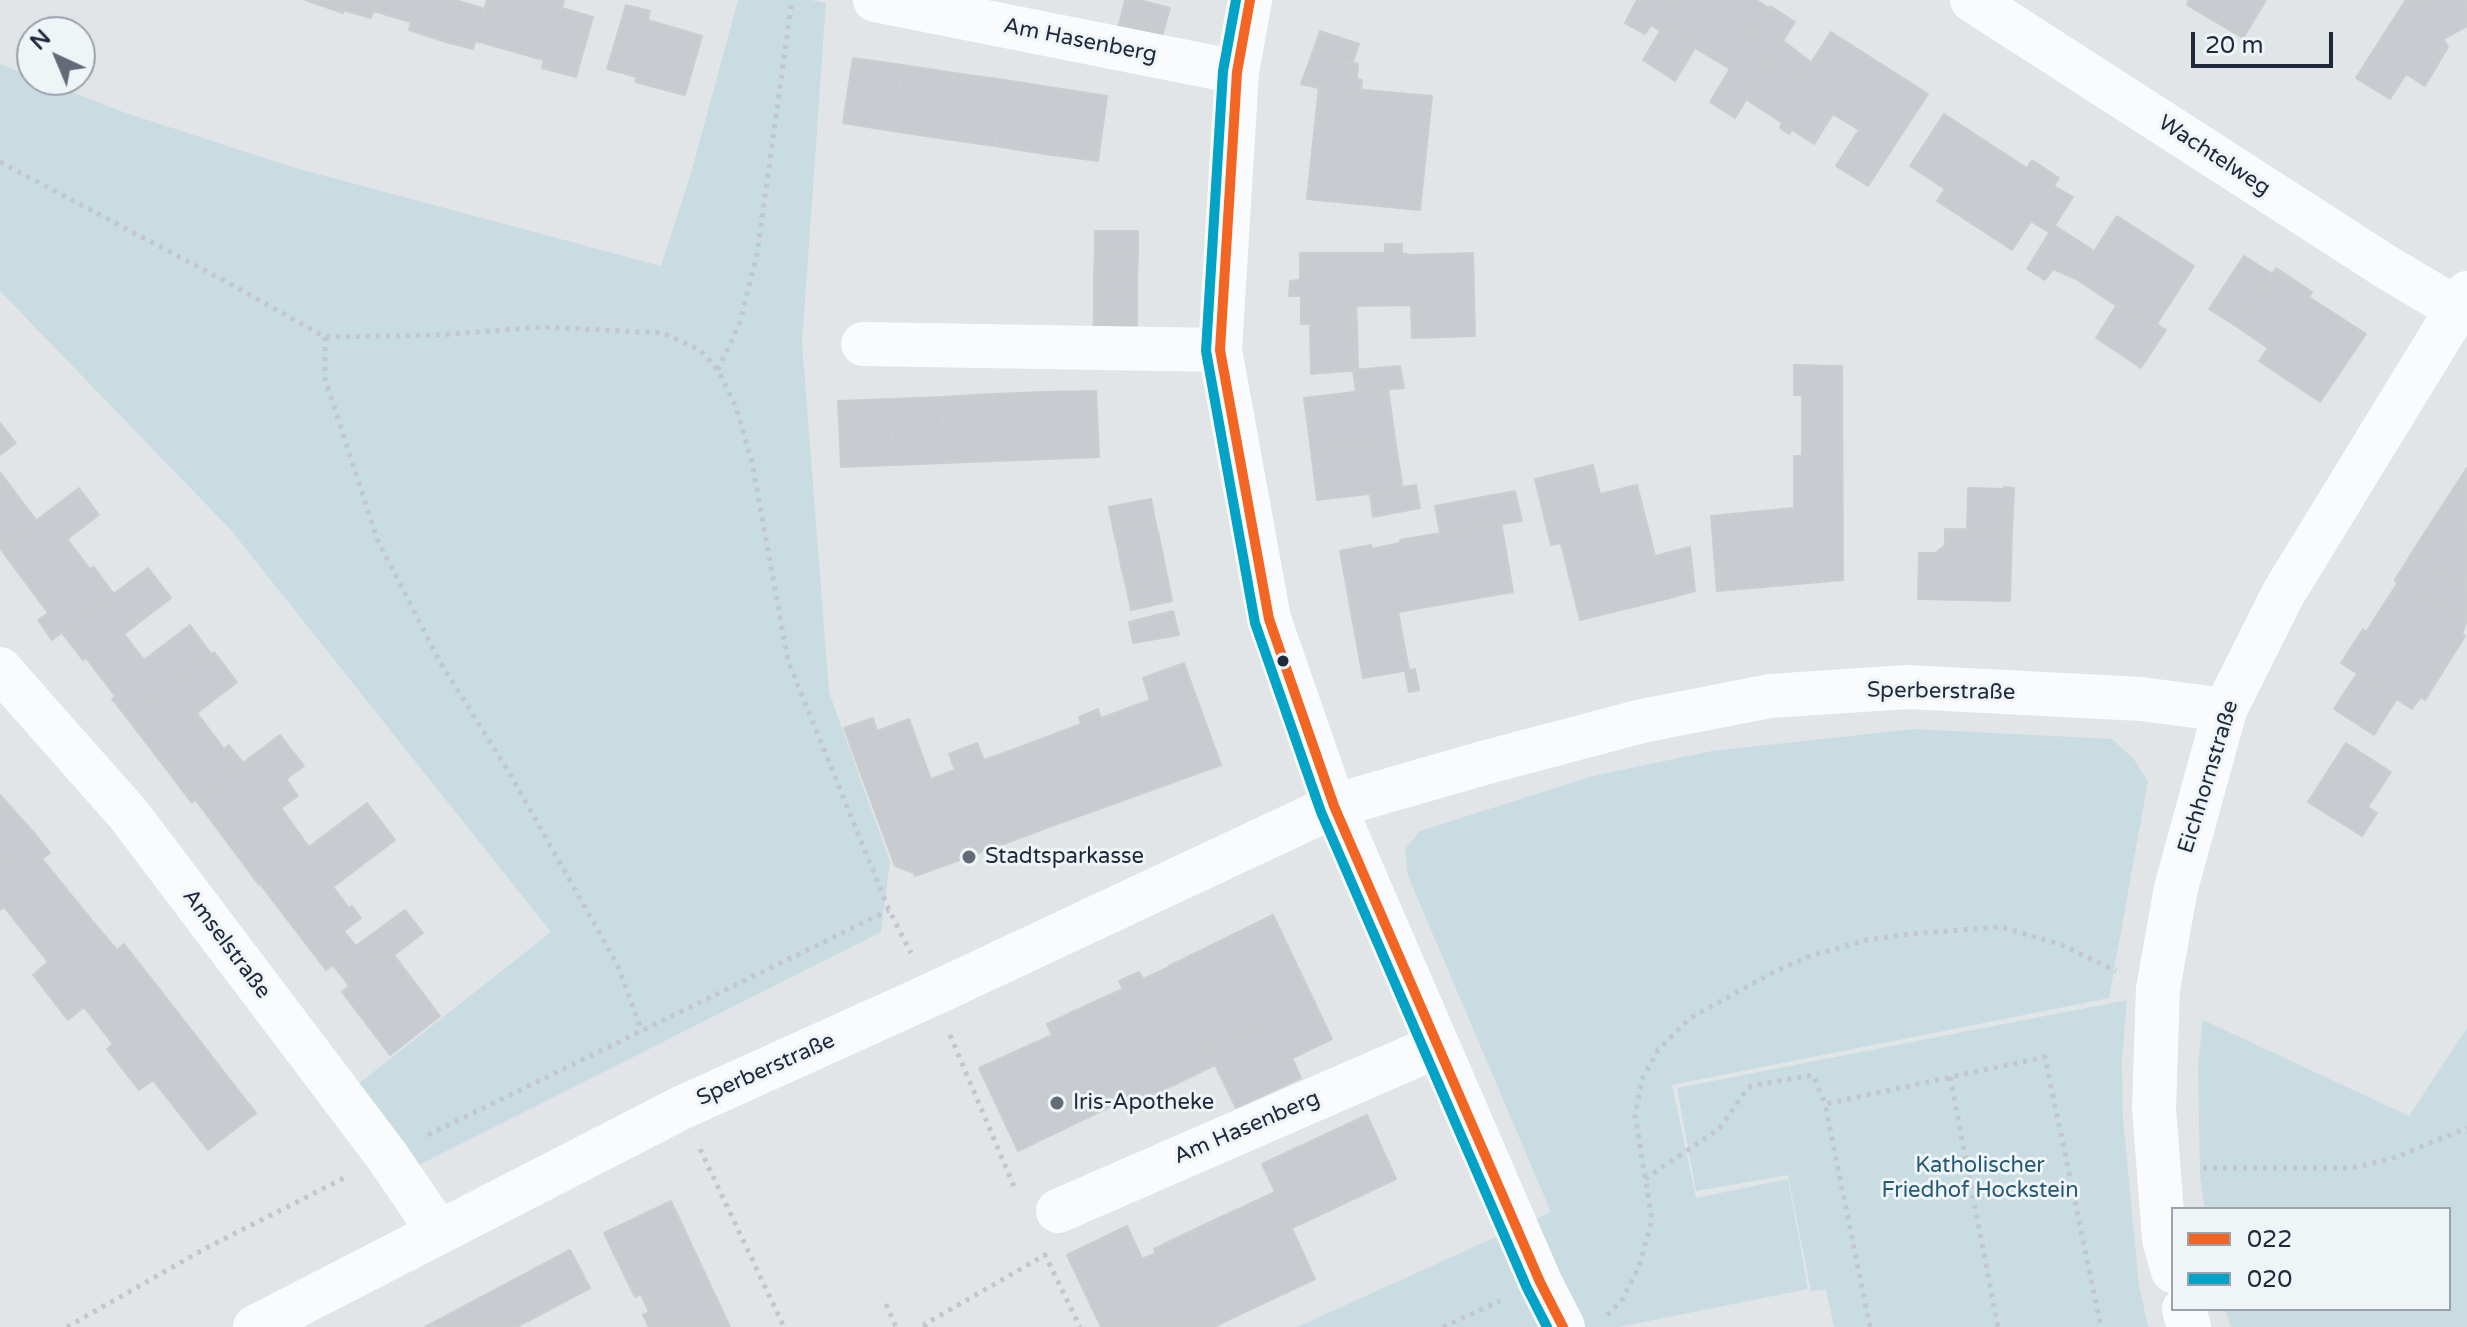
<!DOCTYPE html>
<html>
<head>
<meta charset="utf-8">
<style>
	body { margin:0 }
	#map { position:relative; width:2467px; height:1327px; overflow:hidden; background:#e1e5e8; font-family:"Varela Round",sans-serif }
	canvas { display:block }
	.legend { position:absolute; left:2171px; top:1207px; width:280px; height:104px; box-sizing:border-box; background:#eff4f7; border:2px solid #9ca2ac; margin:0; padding:10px 14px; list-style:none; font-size:24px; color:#1f283c }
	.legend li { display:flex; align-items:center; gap:16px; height:40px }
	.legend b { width:40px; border:2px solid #9ca2ac }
	.north { position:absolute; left:16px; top:16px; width:80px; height:80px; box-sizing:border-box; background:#eff4f7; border:2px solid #9ca2ac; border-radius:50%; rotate:316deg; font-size:22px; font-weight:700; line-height:32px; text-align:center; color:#1f283c }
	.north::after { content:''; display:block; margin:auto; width:28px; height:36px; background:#636a78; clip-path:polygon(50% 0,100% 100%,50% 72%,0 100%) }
	.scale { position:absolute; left:2191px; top:32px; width:142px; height:36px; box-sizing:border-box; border:4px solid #1f283c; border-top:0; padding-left:10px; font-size:24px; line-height:28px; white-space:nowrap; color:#1f283c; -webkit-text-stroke:6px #eff4f7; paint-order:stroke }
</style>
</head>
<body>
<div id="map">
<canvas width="2467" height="1327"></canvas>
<ul class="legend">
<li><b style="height:10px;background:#f26522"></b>022</li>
<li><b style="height:10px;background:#02a3c7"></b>020</li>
</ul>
<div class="north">N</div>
<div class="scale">20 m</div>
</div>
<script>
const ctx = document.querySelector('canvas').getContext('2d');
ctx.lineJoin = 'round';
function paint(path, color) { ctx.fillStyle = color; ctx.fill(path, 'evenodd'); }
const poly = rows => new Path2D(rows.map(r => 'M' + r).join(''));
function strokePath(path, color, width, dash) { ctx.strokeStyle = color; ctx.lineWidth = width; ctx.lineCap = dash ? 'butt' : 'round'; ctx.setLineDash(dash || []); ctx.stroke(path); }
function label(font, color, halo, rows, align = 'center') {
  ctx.font = font + ' "Varela Round",sans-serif'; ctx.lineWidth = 6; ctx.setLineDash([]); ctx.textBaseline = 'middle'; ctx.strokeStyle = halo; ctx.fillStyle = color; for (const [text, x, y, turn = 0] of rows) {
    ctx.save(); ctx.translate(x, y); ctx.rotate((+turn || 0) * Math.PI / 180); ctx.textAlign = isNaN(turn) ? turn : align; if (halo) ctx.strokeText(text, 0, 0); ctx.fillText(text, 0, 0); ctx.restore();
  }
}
const green = poly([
	[738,0,811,0,826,3,802,342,829,692,890,862,881,932,419,1165,357,1085,551,932,230,529,0,291,0,64,32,77,32,80,41,80,126,113,292,167,661,266,691,173],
	[1914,729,2112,739,2133,758,2148,781,2109,998,1672,1085,1696,1198,1788,1179,1808,1289,1619,1327,1297,1327,1551,1212,1408,876,1405,849,1420,831,1593,776,1712,751],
	[2127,1000,2122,1061,2123,1119,2139,1285,2148,1327,1834,1327,1826,1290,1811,1291,1788,1175,1696,1191,1677,1088],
	[2203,1020,2409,1116,2467,1028,2467,1327,2231,1327,2225,1309,2449,1309,2449,1209,2205,1209,2200,1176,2198,1064]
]);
const building = poly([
	[305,0,346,0,343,13,305,0],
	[346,0,376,0,371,18,343,10,346,0],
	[376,0,458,0,446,42,409,30,411,22,373,11,376,0],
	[487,0,564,0,547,61,476,41,487,0],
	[1125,0,1139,0,1170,8,1164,29,1121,17,1125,0],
	[1637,0,1667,0,1656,18,1665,23,1660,31,1651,25,1645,34,1625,23,1637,0],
	[1667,0,1756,0,1770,9,1734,66,1656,18,1667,0],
	[2189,0,2266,0,2243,38,2187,5,2189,0],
	[2467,0,2467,26,2443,39,2448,47,2425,86,2406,74,2390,99,2356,78,2405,1,2467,0],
	[458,1,485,9,473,49,446,42,458,1],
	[626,5,650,11,648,20,702,36,685,95,635,82,637,77,607,69,626,5],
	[1770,6,1795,22,1777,50,1753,35,1770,6],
	[562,8,593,17,576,77,542,68,544,60,547,61,562,8],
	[1121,17,1164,29,1159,50,1115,38,1121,17],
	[1665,23,1734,66,1753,35,1777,50,1735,118,1710,102,1730,69,1695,48,1675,81,1643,60,1665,23],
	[1320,31,1359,44,1352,64,1313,51,1320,31],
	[1831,32,1928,94,1868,186,1836,166,1859,130,1833,114,1814,144,1792,130,1789,134,1780,128,1782,123,1775,118,1831,32],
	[1783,41,1811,62,1800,80,1771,61,1783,41],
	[1313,51,1358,64,1357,79,1362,80,1361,90,1319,86,1318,88,1301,84,1313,51],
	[853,58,903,65,893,131,843,123,853,58],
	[1771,61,1800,80,1775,118,1747,100,1771,61],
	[903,65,954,73,945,139,893,131,903,65],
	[954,73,1005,80,995,146,945,139,954,73],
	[1005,80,1055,88,1045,154,995,146,1005,80],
	[1319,86,1432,96,1420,210,1307,199,1319,86],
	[1055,88,1107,96,1098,161,1045,154,1055,88],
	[1944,114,1979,137,1945,189,1910,166,1944,114],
	[1979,137,2054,186,2012,250,1937,201,1979,137],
	[2032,160,2059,178,2054,186,2027,168,2032,160],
	[2054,186,2073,197,2050,233,2031,221,2054,186],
	[2117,216,2194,266,2153,330,2076,279,2117,216],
	[2054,225,2094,251,2076,279,2053,269,2045,280,2027,269,2054,225],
	[1095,231,1138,231,1138,253,1095,252,1095,231],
	[1385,244,1402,244,1402,253,1410,255,1473,253,1475,336,1412,338,1411,305,1356,306,1357,324,1301,324,1301,296,1289,296,1290,281,1300,280,1300,253,1385,253,1385,244],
	[1095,252,1138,253,1137,274,1094,274,1095,252],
	[2244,256,2274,275,2239,328,2209,309,2244,256],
	[2276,268,2312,292,2309,297,2366,334,2320,402,2259,361,2268,348,2239,328,2276,268],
	[1094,274,1137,274,1137,295,1094,294,1094,274],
	[1094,294,1137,295,1137,315,1094,315,1094,294],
	[2116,306,2153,330,2157,324,2166,330,2141,368,2096,338,2116,306],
	[1094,315,1137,315,1137,337,1093,337,1094,315],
	[1310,324,1357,324,1358,370,1311,374,1310,324],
	[1794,365,1842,366,1843,580,1717,591,1711,516,1794,508,1794,456,1802,456,1802,395,1794,395,1794,365],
	[1400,366,1404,388,1356,392,1353,370,1400,366],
	[1388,388,1395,439,1311,450,1304,398,1388,388],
	[1096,391,1099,457,1047,459,1044,392,1096,391],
	[1044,392,1047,459,996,461,993,394,1044,392],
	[993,394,996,461,945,463,942,397,993,394],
	[942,397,945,463,893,465,891,399,942,397],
	[891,399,893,465,841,467,838,401,891,399],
	[0,423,16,443,0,455,0,423],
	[1395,439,1403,490,1317,500,1311,450,1395,439],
	[1593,465,1600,494,1637,485,1666,599,1580,620,1561,543,1551,545,1535,479,1593,465],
	[2467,468,2467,527,2440,509,2467,468],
	[0,472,36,520,0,548,0,472],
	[1416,485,1420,508,1373,517,1370,494,1403,490,1402,487,1416,485],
	[2004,487,2014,488,2012,530,1967,530,1968,488,2004,489,2004,487],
	[79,488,99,515,67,539,90,569,94,567,113,593,52,640,38,620,48,613,0,548,79,488],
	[1515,491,1522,521,1440,533,1435,506,1515,491],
	[1151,499,1155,520,1113,528,1109,507,1151,499],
	[2440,509,2467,527,2467,585,2413,551,2440,509],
	[1155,520,1160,541,1118,549,1113,528,1155,520],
	[1501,522,1513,592,1478,598,1466,529,1501,522],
	[1466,529,1478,598,1398,612,1409,670,1363,678,1340,551,1371,545,1372,549,1400,543,1400,540,1466,529],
	[1945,529,2012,530,2010,601,1918,599,1919,553,1936,553,1945,545,1945,529],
	[1160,541,1164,561,1122,570,1118,549,1160,541],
	[1690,547,1695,591,1666,599,1655,556,1690,547],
	[2413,551,2467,586,2467,620,2430,597,2427,600,2395,580,2413,551],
	[1164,561,1168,581,1127,590,1122,570,1164,561],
	[148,568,171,598,124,634,144,660,190,625,211,654,127,718,112,699,116,697,86,658,83,660,62,633,148,568],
	[2395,580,2427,600,2430,597,2467,620,2462,634,2465,636,2425,700,2421,697,2412,709,2341,663,2363,629,2366,632,2397,584,2395,580],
	[1168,581,1172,601,1131,610,1127,590,1168,581],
	[1173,611,1179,635,1133,643,1129,622,1173,611],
	[214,652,237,682,197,713,224,749,229,745,243,763,192,803,127,718,214,652],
	[1184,663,1221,765,1060,823,1031,743,1081,724,1079,717,1098,709,1101,718,1150,700,1143,678,1184,663],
	[1415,669,1419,690,1409,692,1405,671,1415,669],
	[2357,674,2397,699,2384,719,2344,693,2357,674],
	[2344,693,2384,719,2374,735,2334,709,2344,693],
	[873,718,877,731,909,719,960,860,915,876,914,873,895,866,844,728,873,718],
	[280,735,304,766,286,779,298,796,281,808,309,847,259,885,195,799,280,735],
	[977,743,984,760,1031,743,1060,823,960,860,931,779,955,770,949,754,977,743],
	[2346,743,2391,772,2368,807,2377,813,2362,836,2308,802,2346,743],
	[0,795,37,836,0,868,0,795],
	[367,803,395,840,333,887,349,908,352,906,361,918,344,931,356,946,326,970,260,884,367,803],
	[37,836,50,853,42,859,94,923,48,962,4,907,0,910,0,868,37,836],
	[405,910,423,933,394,955,440,1016,390,1055,342,992,349,986,345,980,377,956,364,940,405,910],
	[1273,915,1332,1039,1282,1063,1264,1024,1208,1050,1169,966,1273,915],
	[94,923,117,950,124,944,168,1000,113,1044,84,1007,68,1020,33,975,94,923],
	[364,940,377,956,345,980,332,964,364,940],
	[1169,967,1215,1065,1130,1106,1083,1007,1123,989,1119,981,1139,972,1143,979,1169,967],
	[168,1000,256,1113,208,1150,153,1080,139,1090,107,1049,168,1000],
	[1083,1007,1126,1099,1018,1151,979,1068,1052,1035,1047,1024,1083,1007],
	[1264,1024,1282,1063,1292,1058,1301,1078,1236,1108,1208,1050,1264,1024],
	[1367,1115,1396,1179,1292,1228,1262,1164,1367,1115],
	[1275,1192,1315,1279,1230,1319,1189,1232,1275,1192],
	[671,1201,730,1327,649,1327,643,1315,649,1312,641,1294,635,1297,604,1233,671,1201],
	[1127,1226,1142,1259,1156,1253,1154,1249,1189,1232,1230,1319,1214,1327,1101,1327,1067,1255,1127,1226],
	[570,1250,590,1288,517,1327,425,1327,570,1250]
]);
const path = poly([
	[0,162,225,281,325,337,439,335,542,327,663,333,701,351,718,370,736,407,752,462,788,661,889,910,911,953],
	[325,337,325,379,378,541,440,662,510,774,618,966,641,1029],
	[718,370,740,322,757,254,792,0],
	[950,1035,1016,1191],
	[1950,1077,1998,1327],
	[428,1135,889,910],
	[700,1149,784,1327],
	[2203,1168,2352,1168,2391,1159,2467,1128],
	[1645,1179,1719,1129,1748,1088,1755,1085,1813,1075,1825,1104],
	[886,1304,896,1327],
	[1607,1315,1622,1300,1639,1267,1652,1220,1635,1115,1642,1079,1658,1050,1690,1018,1772,973,1810,956,1867,940,1909,934,2001,927,2062,945,2116,971],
	[67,1327,208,1247,344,1178],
	[925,1327,925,1324,1045,1255,1080,1327],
	[1443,1327,1500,1301],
	[1870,1327,1825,1104,2045,1057,2101,1327]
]);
const minor = poly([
	[875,0,1237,72],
	[1250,0,1237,72,1220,350,1269,619,1334,806,1540,1282,1563,1327],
	[1972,0,2388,268,2457,309],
	[863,344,1220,350],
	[0,669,129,815,387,1156,438,1231],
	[1058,1211,1437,1046],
	[2173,1271,2164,1239,2154,1108,2158,989,2176,888,2225,710,2283,594,2467,293],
	[2184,1309,2189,1327],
	[255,1327,681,1108,933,994,1334,806,1487,762,1642,721,1770,696,1907,687,2141,699,2225,710]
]);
const bus1 = poly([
	[1250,0,1237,72,1220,350,1269,619,1334,806,1540,1282,1563,1327]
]);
const bus2 = poly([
	[1236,0,1223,71,1206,351,1255,623,1321,812,1527,1288,1547,1327]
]);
const markers = [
	[1283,661,7,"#1f283c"],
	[969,857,8,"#636a78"],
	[1057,1103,8,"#636a78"]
];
const streetNames = [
	["Am Hasenberg",1080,41,11],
	["Wachtelweg",2214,156,33],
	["Sperberstraße",1941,692,1],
	["Eichhornstraße",2209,777,-73],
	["Amselstraße",226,944,53],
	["Sperberstraße",766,1070,-24],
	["Am Hasenberg",1247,1128,-23]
];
const poiNames = [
	["Stadtsparkasse",985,857],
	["Iris-Apotheke",1073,1103]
];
const parkNames = [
	["Katholischer",1980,1166],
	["Friedhof Hockstein",1980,1191]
];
paint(green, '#c9dce2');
paint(building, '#c8cbcf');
strokePath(building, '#caced1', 2);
strokePath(path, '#c3c6cc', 5, [4, 6]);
strokePath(minor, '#fafbfc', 44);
strokePath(bus1, '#f26522', 10);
strokePath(bus2, '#02a3c7', 10);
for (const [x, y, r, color] of markers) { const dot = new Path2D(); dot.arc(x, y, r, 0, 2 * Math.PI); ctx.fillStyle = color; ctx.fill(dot); strokePath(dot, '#eff4f7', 3); }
label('22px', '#1f283c', '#eff4f7', streetNames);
label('22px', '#1f283c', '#eff4f7', poiNames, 'left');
label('22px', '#275b75', '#eff4f7', parkNames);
</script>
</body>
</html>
